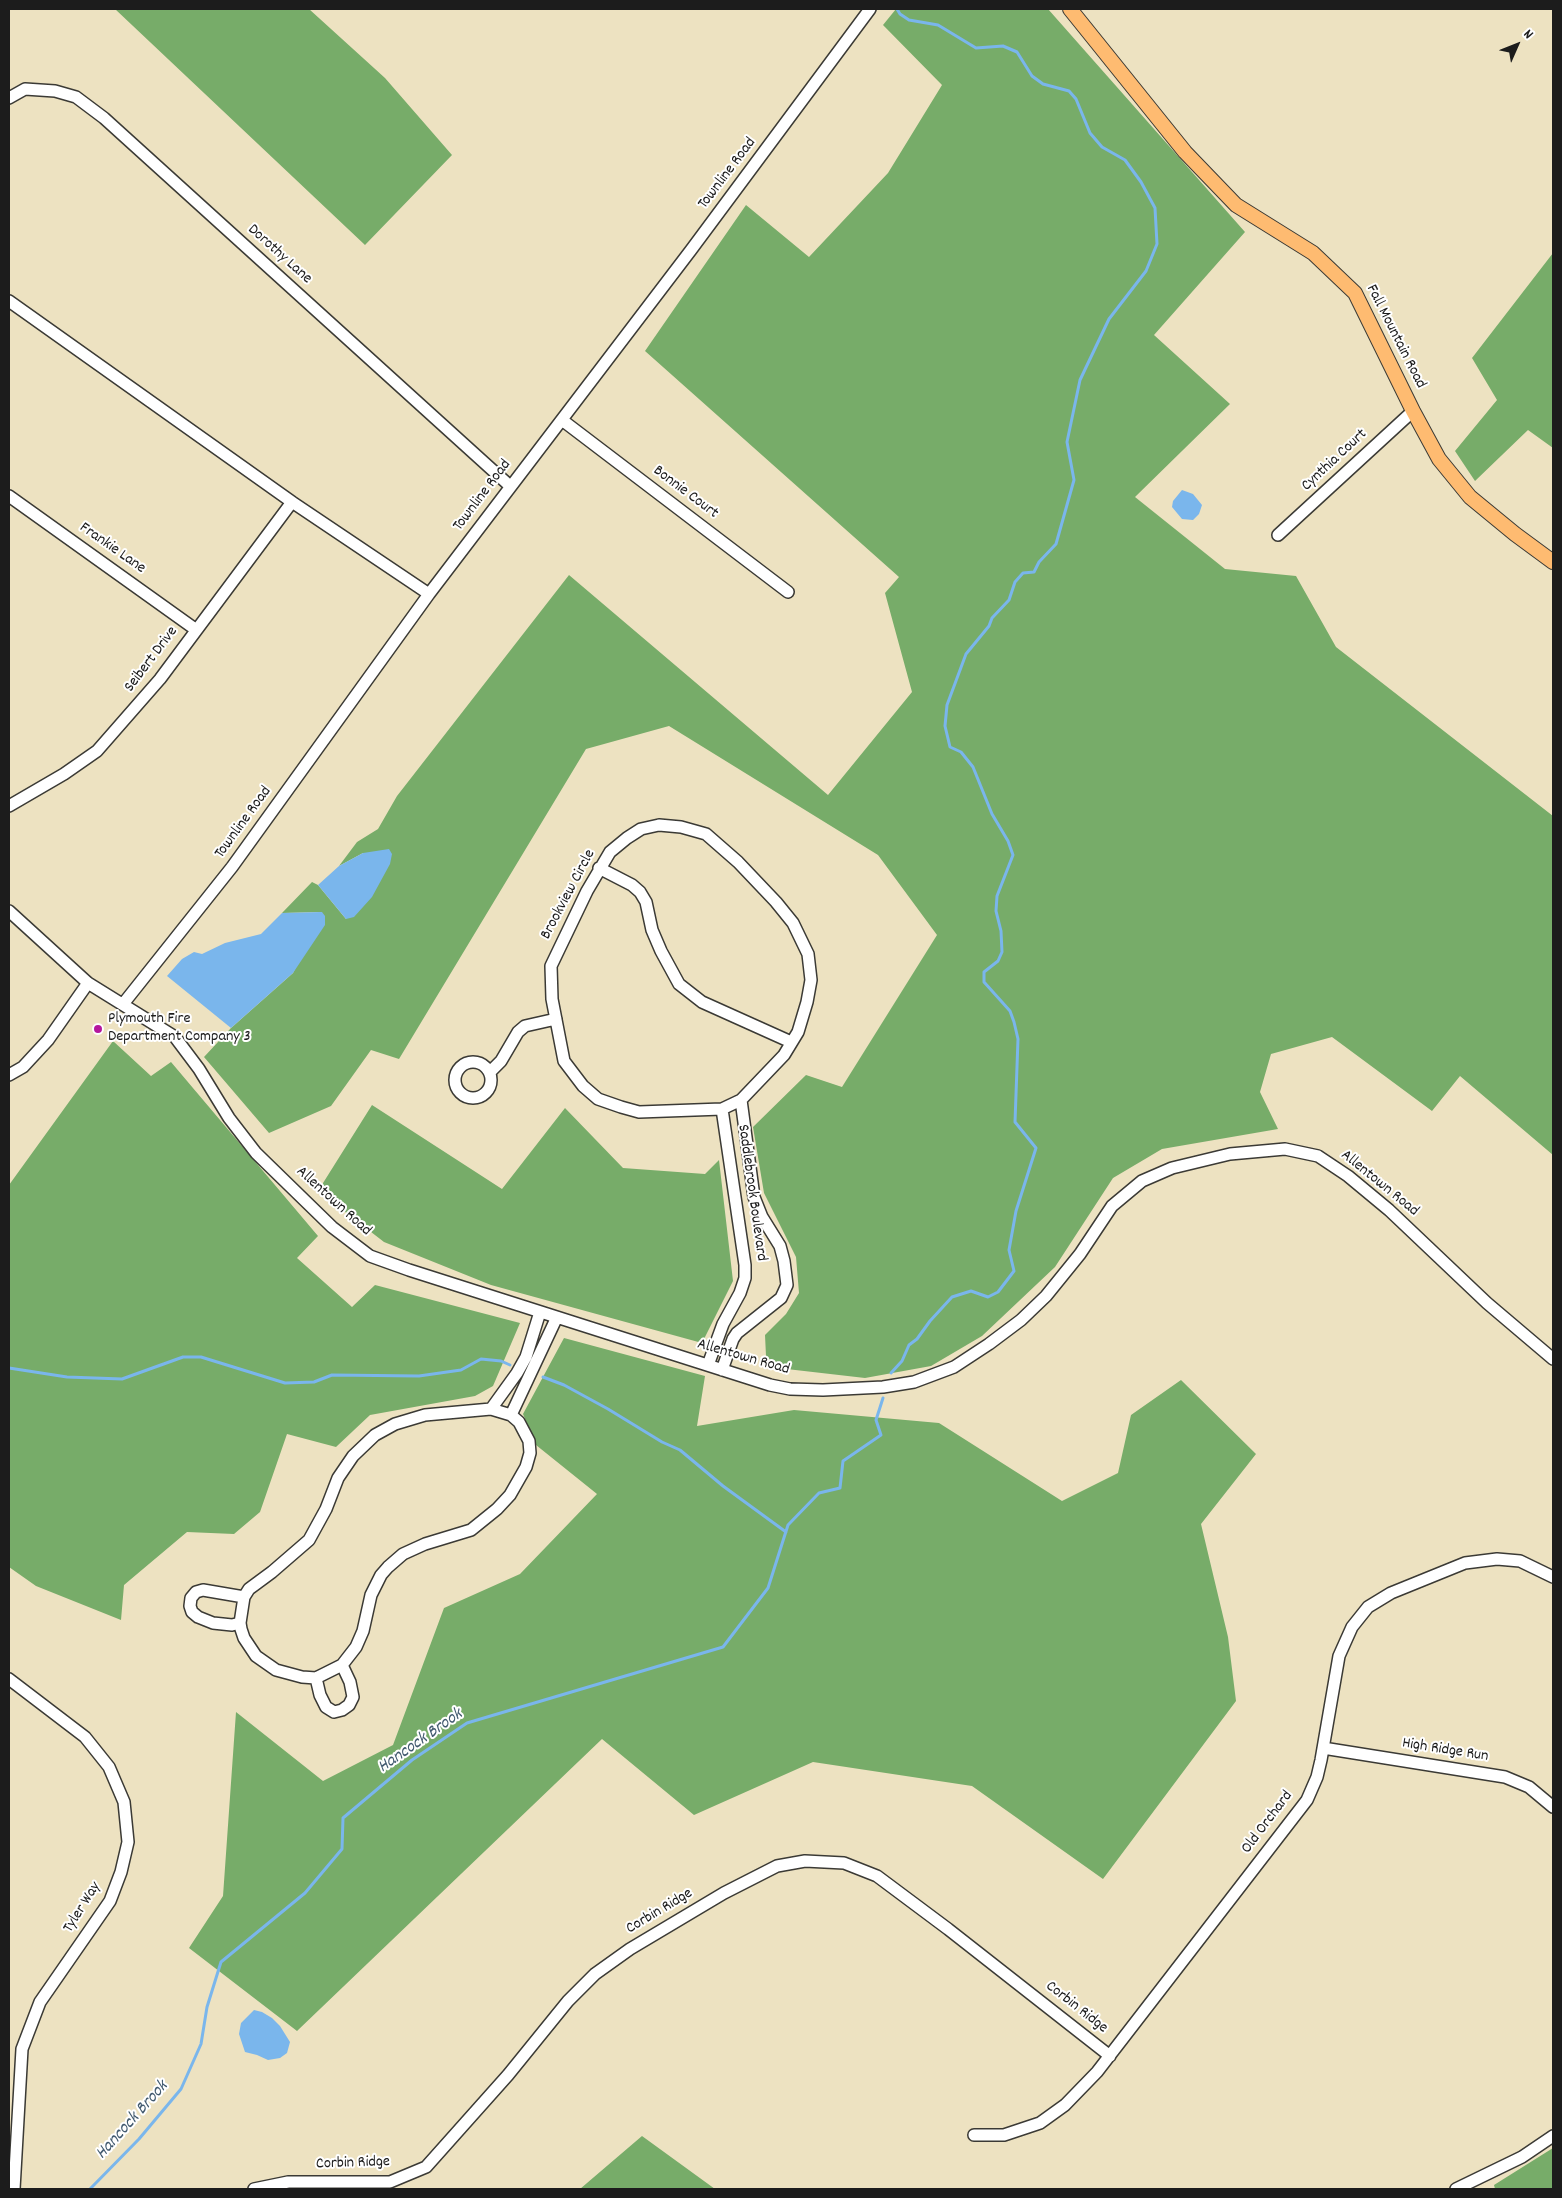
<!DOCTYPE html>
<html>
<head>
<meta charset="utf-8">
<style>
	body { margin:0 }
	#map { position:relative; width:1562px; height:2198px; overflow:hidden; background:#ede2c1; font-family:Dekko,sans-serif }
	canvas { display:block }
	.frame { position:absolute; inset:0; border:10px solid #1c1c1c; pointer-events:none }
	.north { position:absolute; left:1492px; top:20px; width:50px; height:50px; -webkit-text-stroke:4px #fff; paint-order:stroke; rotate:46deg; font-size:14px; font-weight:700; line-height:20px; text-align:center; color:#1c1c1c }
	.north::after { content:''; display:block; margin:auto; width:18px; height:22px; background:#1c1c1c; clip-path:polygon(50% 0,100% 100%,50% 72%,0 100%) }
</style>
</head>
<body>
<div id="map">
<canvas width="1562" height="2198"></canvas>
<div class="frame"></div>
<div class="north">N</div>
</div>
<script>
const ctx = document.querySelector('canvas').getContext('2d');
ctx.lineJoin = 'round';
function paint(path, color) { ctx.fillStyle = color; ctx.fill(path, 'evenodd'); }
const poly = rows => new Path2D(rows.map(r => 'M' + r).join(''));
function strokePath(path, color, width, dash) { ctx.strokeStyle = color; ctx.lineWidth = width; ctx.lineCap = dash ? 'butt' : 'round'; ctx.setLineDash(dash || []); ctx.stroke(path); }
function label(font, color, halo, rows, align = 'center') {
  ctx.font = font + ' Dekko,sans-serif'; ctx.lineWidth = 4; ctx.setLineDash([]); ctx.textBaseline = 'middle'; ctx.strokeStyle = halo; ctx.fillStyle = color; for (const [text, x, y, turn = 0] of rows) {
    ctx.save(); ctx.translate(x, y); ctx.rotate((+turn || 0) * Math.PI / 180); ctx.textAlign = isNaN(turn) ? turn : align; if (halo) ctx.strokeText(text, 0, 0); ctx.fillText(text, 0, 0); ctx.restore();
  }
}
const forest = poly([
	[115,9,309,9,385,78,452,155,365,245],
	[896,9,1048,9,1245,232,1154,335,1230,404,1135,497,1225,569,1296,576,1336,647,1553,816,1553,1155,1460,1076,1432,1111,1332,1037,1271,1054,1260,1092,1278,1129,1162,1149,1113,1178,1055,1267,982,1336,931,1366,865,1378,778,1368,766,1356,765,1335,786,1314,799,1293,796,1257,764,1193,753,1127,806,1075,842,1087,937,935,878,855,669,726,586,749,399,1059,371,1050,331,1106,269,1133,204,1057,231,1028,293,973,322,912,282,913,312,882,318,885,346,919,363,853,339,866,357,842,378,829,397,796,569,575,828,795,912,692,885,593,899,577,645,351,746,205,809,257,888,173,942,85,883,25],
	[1553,253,1553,448,1528,430,1475,481,1455,451,1497,400,1472,358],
	[113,1041,151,1076,171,1062,318,1236,297,1258,352,1307,375,1285,520,1323,493,1386,475,1396,370,1415,336,1447,287,1434,260,1512,234,1534,187,1532,124,1585,121,1620,36,1586,9,1567,9,1185],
	[372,1105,502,1189,565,1108,623,1168,705,1174,719,1160,733,1281,702,1343,491,1285,384,1242,318,1191],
	[564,1338,705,1376,697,1426,794,1410,939,1423,1062,1501,1118,1473,1131,1415,1181,1380,1256,1454,1201,1524,1228,1637,1236,1701,1103,1879,972,1786,813,1762,694,1815,602,1739,297,2031,189,1948,223,1896,236,1712,323,1781,393,1745,444,1608,520,1574,597,1494,536,1445,523,1414],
	[642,2136,715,2189,580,2189],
	[1553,2148,1553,2189,1495,2189,1494,2185]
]);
const water = poly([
	[1182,490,1193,494,1202,505,1199,514,1193,520,1182,519,1172,507,1173,501],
	[389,849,392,854,390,864,372,897,354,917,346,919,318,885,339,866,363,853],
	[322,912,325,916,325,925,293,973,231,1028,167,976,182,959,194,952,202,954,225,943,261,934,282,913],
	[254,2010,262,2012,272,2018,280,2026,290,2042,287,2053,280,2058,268,2060,257,2055,245,2052,239,2034,241,2023]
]);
const stream = poly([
	[9,1368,67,1377,122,1379,183,1357,201,1357,285,1383,314,1382,332,1375,419,1376,461,1370,481,1359,501,1361,510,1365],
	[891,1373,902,1361,909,1345,917,1339,930,1321,952,1297,971,1291,988,1297,998,1292,1014,1271,1009,1250,1016,1211,1036,1148,1015,1122,1018,1039,1014,1022,1010,1011,984,982,984,972,998,961,1002,952,1001,931,996,911,997,896,1013,855,1008,841,992,814,973,767,961,752,950,747,945,726,947,705,966,654,989,626,992,618,1009,600,1015,582,1023,573,1034,572,1039,562,1056,544,1074,480,1067,442,1080,380,1109,319,1146,271,1157,244,1155,208,1141,182,1125,160,1102,147,1090,133,1076,99,1069,91,1043,84,1032,76,1017,52,1003,46,976,48,938,25,909,20,900,14,897,9],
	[543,1377,564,1385,608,1409,662,1442,680,1450,723,1486,786,1532],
	[90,2189,139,2139,181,2089,201,2044,207,2007,221,1962,305,1893,342,1849,343,1818,412,1760,467,1723,723,1647,768,1588,788,1525,819,1493,840,1488,843,1461,881,1435,876,1420,883,1398]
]);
const minor = poly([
	[9,98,25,89,55,91,76,97,104,118,510,486],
	[9,301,292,502,429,594],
	[562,420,788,592],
	[9,496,195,629],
	[1278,535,1413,411],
	[9,806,64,774,97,751,160,679,292,502],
	[659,825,681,827,706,834,738,862,776,902,793,923,808,954,811,980,807,1002,798,1032,784,1055,741,1100,722,1109,639,1112,621,1107,598,1099,583,1086,564,1061,552,999,551,966,587,891,610,852,627,838,641,829,659,825],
	[599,868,632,885,640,892,646,902,652,930,661,951,679,984,702,1002,791,1042],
	[9,911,88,983,175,1037,199,1069,229,1118,256,1153,332,1227,370,1256,409,1270,770,1385,790,1389,823,1390,883,1387,914,1382,954,1367,989,1344,1021,1320,1046,1296,1080,1254,1112,1206,1142,1181,1172,1168,1230,1154,1285,1149,1318,1156,1348,1176,1389,1210,1487,1303,1553,1359],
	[123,1004,232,867,429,594,691,250,870,9],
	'455 1080a18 18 0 1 1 36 0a18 18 0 1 1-36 0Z',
	[490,1072,501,1061,518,1032,525,1026,556,1019],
	[9,1075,23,1067,48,1040,88,983],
	[708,1365,723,1324,740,1293,745,1278,745,1265,722,1109],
	[722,1370,733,1339,737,1333,781,1298,787,1285,784,1261,780,1246,762,1217,754,1197,741,1100],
	[491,1409,511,1415,519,1422,529,1441,530,1453,526,1467,510,1495,497,1509,471,1530,425,1544,403,1554,388,1567,381,1575,371,1595,363,1631,356,1647,342,1665,316,1678,302,1677,276,1670,256,1656,244,1638,241,1629,240,1623,244,1597,249,1589,272,1572,309,1540,326,1509,338,1478,353,1456,375,1435,395,1424,425,1415,491,1409],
	[491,1409,517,1373,526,1357,540,1312],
	[511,1415,557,1317],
	[240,1623,232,1625,213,1623,198,1617,192,1612,190,1606,191,1598,196,1592,203,1590,244,1597],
	[316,1678,320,1695,326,1707,334,1712,342,1710,349,1705,353,1697,350,1682,342,1665],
	[9,1679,85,1737,109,1767,124,1802,128,1842,121,1872,110,1901,40,2002,22,2049,14,2189],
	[1323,1748,1505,1777,1529,1787,1553,1807],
	[974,2135,1004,2135,1040,2123,1065,2105,1097,2072,1307,1800,1317,1777,1321,1760,1339,1656,1352,1627,1368,1607,1391,1593,1465,1563,1497,1559,1520,1561,1553,1577],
	[254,2189,288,2182,390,2182,426,2167,508,2075,568,2001,595,1974,630,1949,724,1893,777,1866,805,1861,844,1863,877,1876,948,1929,1110,2056],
	[1456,2189,1522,2157,1553,2136]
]);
const major = poly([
	[1070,9,1185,152,1236,205,1313,253,1355,293,1413,411,1439,459,1470,497,1515,534,1553,562]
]);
const markers = [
	[98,1029,5,"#b5179e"]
];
const streetNames = [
	["Townline Road",728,174,-53],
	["Dorothy Lane",279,255,42],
	["Fall Mountain Road",1395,337,63],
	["Cynthia Court",1335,461,-43],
	["Bonnie Court",685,493,37],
	["Townline Road",483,496,-53],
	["Frankie Lane",112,549,35],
	["Seibert Drive",152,660,-53],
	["Townline Road",244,823,-54],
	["Brookview Circle",569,895,-62],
	["Allentown Road",1379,1184,39],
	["Saddlebrook Boulevard",751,1193,82],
	["Allentown Road",333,1202,42],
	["Allentown Road",743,1358,16],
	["High Ridge Run",1445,1751,9],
	["Old Orchard",1268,1823,-53],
	["Tyler Way",83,1908,-58],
	["Corbin Ridge",660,1912,-31],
	["Corbin Ridge",1076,2008,38],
	["Corbin Ridge",353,2164,-2]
];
const poiNames = [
	["Plymouth Fire",108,1020],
	["Department Company 3",108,1038]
];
const waterNames = [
	["Hancock Brook",421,1742,-35],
	["Hancock Brook",133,2121,-48]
];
paint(forest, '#77ac69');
paint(water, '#7ab6ec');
strokePath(stream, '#7ab6ec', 3);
strokePath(minor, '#3b3a35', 14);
strokePath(major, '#3b3a35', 16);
strokePath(minor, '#fff', 11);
strokePath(major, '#febb71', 14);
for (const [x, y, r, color] of markers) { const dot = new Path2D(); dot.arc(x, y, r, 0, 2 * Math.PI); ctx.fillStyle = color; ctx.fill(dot); strokePath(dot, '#fff', 2); }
label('16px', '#1c1c1c', '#fff', streetNames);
label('16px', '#1c1c1c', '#fff', poiNames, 'left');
label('italic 18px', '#425a6f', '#fff', waterNames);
</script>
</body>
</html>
